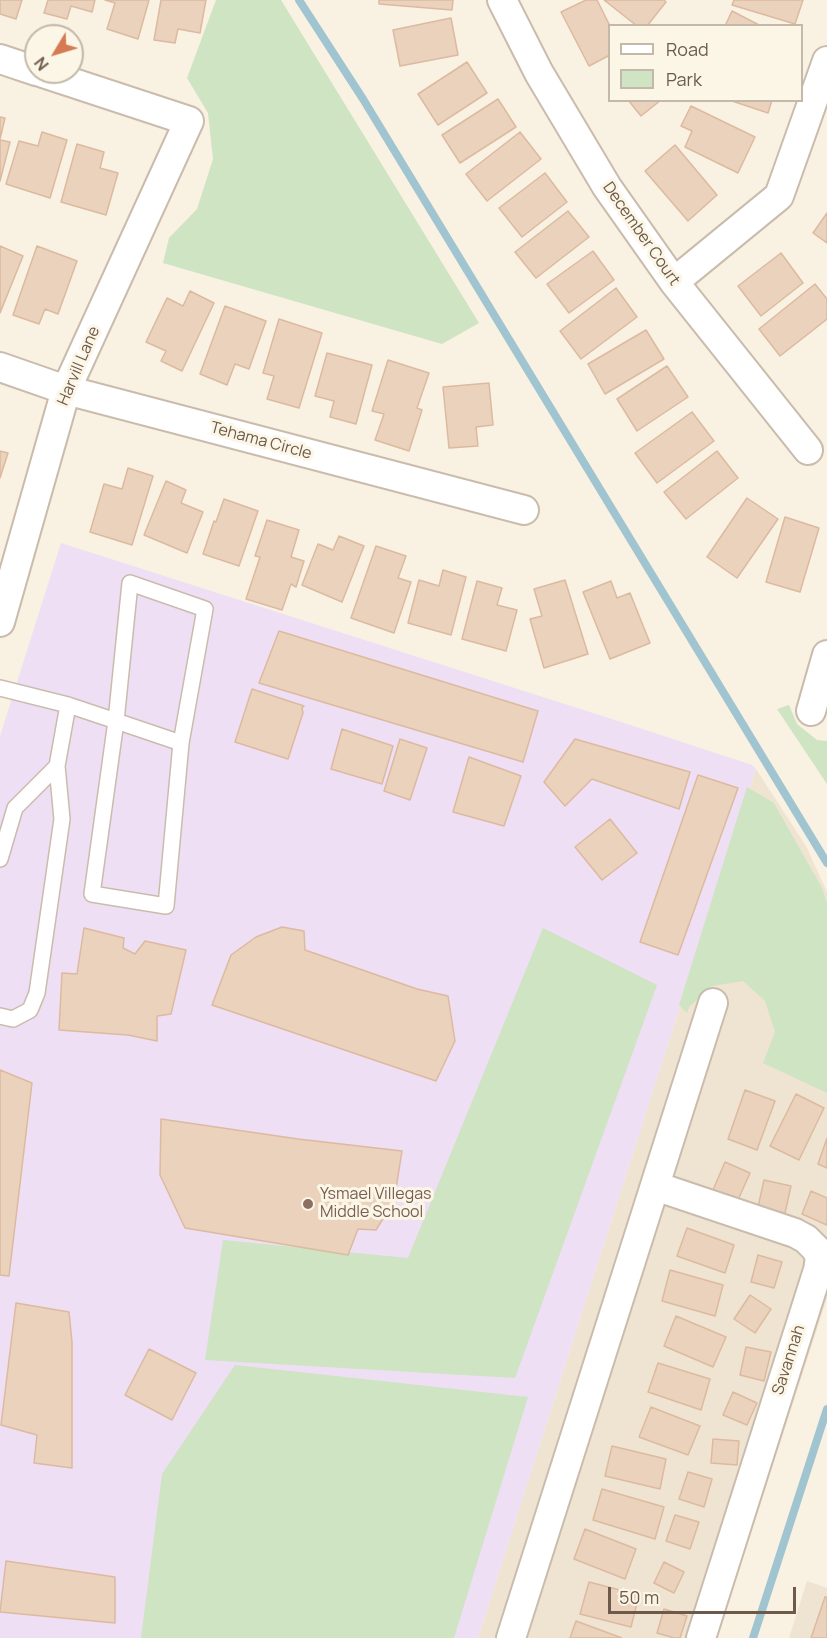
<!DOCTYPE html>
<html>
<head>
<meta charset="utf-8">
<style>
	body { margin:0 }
	#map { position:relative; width:827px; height:1638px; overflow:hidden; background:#f9f1e2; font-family:Manrope,sans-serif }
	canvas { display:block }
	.legend { position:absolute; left:608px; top:24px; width:195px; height:78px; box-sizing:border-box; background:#fcf6e7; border:2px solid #c3b8a9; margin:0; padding:8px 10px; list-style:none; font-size:18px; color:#6d5a4b }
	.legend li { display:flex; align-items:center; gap:12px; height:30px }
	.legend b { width:30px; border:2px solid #c3b8a9 }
	.north { position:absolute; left:24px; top:24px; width:60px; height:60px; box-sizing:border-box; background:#fcf6e7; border:2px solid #c3b8a9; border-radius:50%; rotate:232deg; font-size:16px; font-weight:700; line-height:24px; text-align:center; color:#6d5a4b }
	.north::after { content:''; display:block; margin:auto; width:21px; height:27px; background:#d67a54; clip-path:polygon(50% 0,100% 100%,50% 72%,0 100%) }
	.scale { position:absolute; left:608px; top:1587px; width:188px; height:27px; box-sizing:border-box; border:3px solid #6d5a4b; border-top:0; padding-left:8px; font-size:18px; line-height:21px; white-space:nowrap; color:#6d5a4b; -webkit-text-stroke:4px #fcf6e7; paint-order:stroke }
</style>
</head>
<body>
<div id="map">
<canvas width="827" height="1638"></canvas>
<ul class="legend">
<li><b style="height:8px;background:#fff"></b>Road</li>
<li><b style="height:16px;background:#cee4c2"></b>Park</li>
</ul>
<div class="north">N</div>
<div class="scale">50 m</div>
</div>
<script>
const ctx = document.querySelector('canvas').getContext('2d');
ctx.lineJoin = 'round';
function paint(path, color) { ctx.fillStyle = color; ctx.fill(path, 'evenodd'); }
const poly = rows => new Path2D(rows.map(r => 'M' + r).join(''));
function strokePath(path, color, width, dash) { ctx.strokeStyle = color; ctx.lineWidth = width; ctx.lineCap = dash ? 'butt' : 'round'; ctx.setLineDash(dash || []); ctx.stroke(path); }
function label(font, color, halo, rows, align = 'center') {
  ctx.font = font + ' Manrope,sans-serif'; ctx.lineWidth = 6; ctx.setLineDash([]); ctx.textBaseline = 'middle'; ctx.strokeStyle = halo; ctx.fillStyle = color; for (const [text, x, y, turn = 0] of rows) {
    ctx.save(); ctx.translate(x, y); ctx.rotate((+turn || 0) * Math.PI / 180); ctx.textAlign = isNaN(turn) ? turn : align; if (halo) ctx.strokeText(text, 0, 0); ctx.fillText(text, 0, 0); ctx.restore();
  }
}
const residential = poly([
	[756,769,806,846,827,892,827,1298,717,1638,478,1638],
	[807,1581,827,1588,827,1638,789,1638]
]);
const education = poly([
	[61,543,621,722,752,765,756,769,478,1638,0,1638,0,736]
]);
const green = poly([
	[216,0,281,0,479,323,442,344,163,263,169,238,197,209,213,159,208,113,187,78],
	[789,705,797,724,817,740,827,741,827,784,777,709],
	[747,787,774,803,822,888,827,903,827,1093,763,1063,775,1032,765,1001,743,981,712,986,689,1007,687,1013,679,1005],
	[543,928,657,985,515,1378,205,1360,223,1240,408,1258],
	[235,1365,528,1397,454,1638,141,1638,162,1474]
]);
const stream = poly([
	[299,0,363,99,827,863],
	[753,1638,827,1409]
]);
const building = poly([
	[0,0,22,0,16,19,0,14,0,0],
	[48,0,95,0,92,12,71,6,67,19,44,13,48,0],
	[105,0,149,0,138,39,107,29,115,3,105,0],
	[161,0,206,0,200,33,178,29,175,43,154,40,161,0],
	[379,0,453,0,452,10,379,4,379,0],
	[586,0,597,0,610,26,610,55,589,66,561,12,586,0],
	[604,0,664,0,666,2,647,26,637,26,604,0],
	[734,0,803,0,795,24,732,5,734,0],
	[732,11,761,26,725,26,732,11],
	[451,18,458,55,400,66,393,30,451,18],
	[467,62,487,93,438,125,418,94,467,62],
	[498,99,516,127,460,163,442,135,498,99],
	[628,100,661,100,641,116,628,100],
	[729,100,772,100,768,113,729,100],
	[691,106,755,137,738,173,685,147,692,131,681,126,691,106],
	[0,117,5,118,0,139,0,117],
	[42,132,67,140,50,198,6,184,19,141,38,146,42,132],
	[520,132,541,159,487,201,466,174,520,132],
	[0,140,10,142,0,181,0,140],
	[77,144,104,152,100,168,118,173,106,215,61,202,77,144],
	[675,145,717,195,688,221,645,171,675,145],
	[545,173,567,202,522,237,499,208,545,173],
	[568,211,589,237,536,278,515,252,568,211],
	[827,213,827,243,813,233,827,213],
	[0,246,23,256,0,313,0,246],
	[37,246,77,261,58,314,45,309,39,324,13,315,37,246],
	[593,251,614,280,569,313,547,284,593,251],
	[781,253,803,283,761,316,738,286,781,253],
	[815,284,827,299,827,319,780,356,759,329,815,284],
	[616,288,637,317,581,359,560,331,616,288],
	[190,291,214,303,182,371,161,361,166,351,146,342,167,298,183,306,190,291],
	[225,306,266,321,249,369,235,364,227,385,200,374,225,306],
	[279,319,322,333,299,408,267,399,274,376,263,373,279,319],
	[646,330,664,359,605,394,588,364,646,330],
	[327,353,372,365,356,424,330,417,334,401,315,396,327,353],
	[388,360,429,373,417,408,422,410,409,451,375,440,384,414,372,411,388,360],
	[667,366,688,397,637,431,617,399,667,366],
	[489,383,493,425,476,427,478,446,449,448,443,387,489,383],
	[692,412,714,441,657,483,635,453,692,412],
	[0,451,8,453,0,478,0,451],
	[717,451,738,478,686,519,664,492,717,451],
	[128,468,153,476,132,545,90,532,104,484,122,489,128,468],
	[166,481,186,490,181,503,203,512,187,553,144,535,166,481],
	[747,498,778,519,737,578,707,557,747,498],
	[224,499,258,511,239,566,203,554,214,521,216,522,224,499],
	[785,517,819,528,800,592,766,582,785,517],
	[267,520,299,530,291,557,304,561,296,587,291,584,282,610,246,599,260,557,255,556,267,520],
	[339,536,364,546,342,602,302,585,318,544,333,550,339,536],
	[376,546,406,556,398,578,411,582,394,633,351,618,376,546],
	[443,570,466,577,451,635,408,623,419,580,439,586,443,570],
	[565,580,588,654,544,668,530,619,542,616,534,589,565,580],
	[477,581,502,588,497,605,517,610,506,651,462,639,477,581],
	[611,581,617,598,630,593,650,643,610,659,583,592,611,581],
	[279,631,538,711,523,762,259,683,279,631],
	[252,689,304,706,302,708,303,713,288,759,235,742,252,689],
	[342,729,393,746,382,784,331,769,342,729],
	[400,739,427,748,410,800,384,791,400,739],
	[575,739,690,772,679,809,592,779,565,806,544,782,575,739],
	[469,757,521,776,504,826,453,812,469,757],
	[698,775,738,788,678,955,640,942,698,775],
	[610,819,637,853,602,880,575,847,610,819],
	[282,927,304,931,305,950,417,989,448,996,455,1041,436,1081,212,1005,231,955,256,937,282,927],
	[84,928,124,938,123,948,135,954,145,941,186,950,171,1014,157,1016,157,1041,128,1035,59,1030,62,973,77,974,84,928],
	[0,1070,32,1083,9,1276,0,1275,0,1070],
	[745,1090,775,1101,757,1150,728,1139,745,1090],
	[796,1094,824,1108,799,1160,770,1146,796,1094],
	[161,1119,298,1139,402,1151,394,1201,376,1230,358,1229,348,1255,185,1228,160,1175,161,1119],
	[827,1138,827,1168,818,1164,827,1138],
	[725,1162,750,1173,738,1200,713,1190,725,1162],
	[764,1180,791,1186,785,1213,758,1207,764,1180],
	[811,1191,827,1198,827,1225,802,1214,811,1191],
	[687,1228,734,1245,725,1273,677,1256,687,1228],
	[758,1255,782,1262,774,1288,751,1282,758,1255],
	[670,1270,723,1285,715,1316,662,1301,670,1270],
	[750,1295,771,1309,755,1333,734,1319,750,1295],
	[16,1303,69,1312,72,1342,72,1468,34,1463,37,1435,1,1425,16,1303],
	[676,1316,726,1337,713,1367,664,1346,676,1316],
	[746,1347,771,1352,764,1381,740,1375,746,1347],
	[149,1349,196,1373,172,1420,125,1395,149,1349],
	[658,1363,710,1379,701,1410,648,1392,658,1363],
	[733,1392,757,1403,747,1425,723,1415,733,1392],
	[651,1407,700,1426,688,1455,639,1437,651,1407],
	[713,1439,739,1441,737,1465,711,1463,713,1439],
	[612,1446,666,1459,660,1489,605,1476,612,1446],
	[688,1472,712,1479,704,1507,679,1499,688,1472],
	[602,1489,664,1507,655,1539,593,1520,602,1489],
	[675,1515,699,1522,690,1549,666,1541,675,1515],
	[585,1529,636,1549,625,1579,574,1559,585,1529],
	[6,1561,115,1577,115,1623,0,1612,6,1561],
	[664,1562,684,1572,674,1593,654,1583,664,1562],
	[589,1582,639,1595,631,1627,580,1614,589,1582],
	[825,1597,827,1597,827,1638,811,1638,825,1597],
	[664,1609,687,1616,680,1638,674,1638,657,1633,664,1609],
	[576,1621,622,1638,570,1638,576,1621]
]);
const lane = poly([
	[0,688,68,705,116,721,181,743,166,906,92,894,116,721,130,583,205,609,181,743],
	[0,859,15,808,57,766],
	[0,1016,13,1019,30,1010,37,993,62,819,57,766,68,705]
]);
const street = poly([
	[502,0,539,73,607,187,674,282,808,450],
	[0,59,36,71],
	[674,282,779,196,827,61],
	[0,367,66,390,524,510],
	[0,622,66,390,189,121,40,72],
	[811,711,827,655],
	[655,1186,795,1233,806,1239,816,1249,820,1258,818,1270,701,1638],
	[511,1638,713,1003]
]);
const markers = [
	[308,1204,6,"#8d6e63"]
];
const streetNames = [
	["December Court",641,234,55],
	["Harvill Lane",79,366,-67],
	["Tehama Circle",261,441,15],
	["Savannah",789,1360,-72]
];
const educationNames = [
	["Ysmael Villegas",320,1195],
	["Middle School",320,1213]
];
paint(residential, '#efe4d1');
paint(education, '#eedff5');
paint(green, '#cee4c2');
strokePath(stream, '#a0c5d0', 8);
paint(building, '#ebd2bc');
strokePath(building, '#dcba9f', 1.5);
strokePath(lane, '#cabcad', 18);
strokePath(street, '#cabcad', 32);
strokePath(lane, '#fff', 15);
strokePath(street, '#fff', 28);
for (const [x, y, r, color] of markers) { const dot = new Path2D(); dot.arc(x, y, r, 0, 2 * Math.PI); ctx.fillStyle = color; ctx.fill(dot); strokePath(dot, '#fcf6e7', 2); }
label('16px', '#6d5a4b', '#fcf6e7', streetNames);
label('16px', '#785e54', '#fcf6e7', educationNames, 'left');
</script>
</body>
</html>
